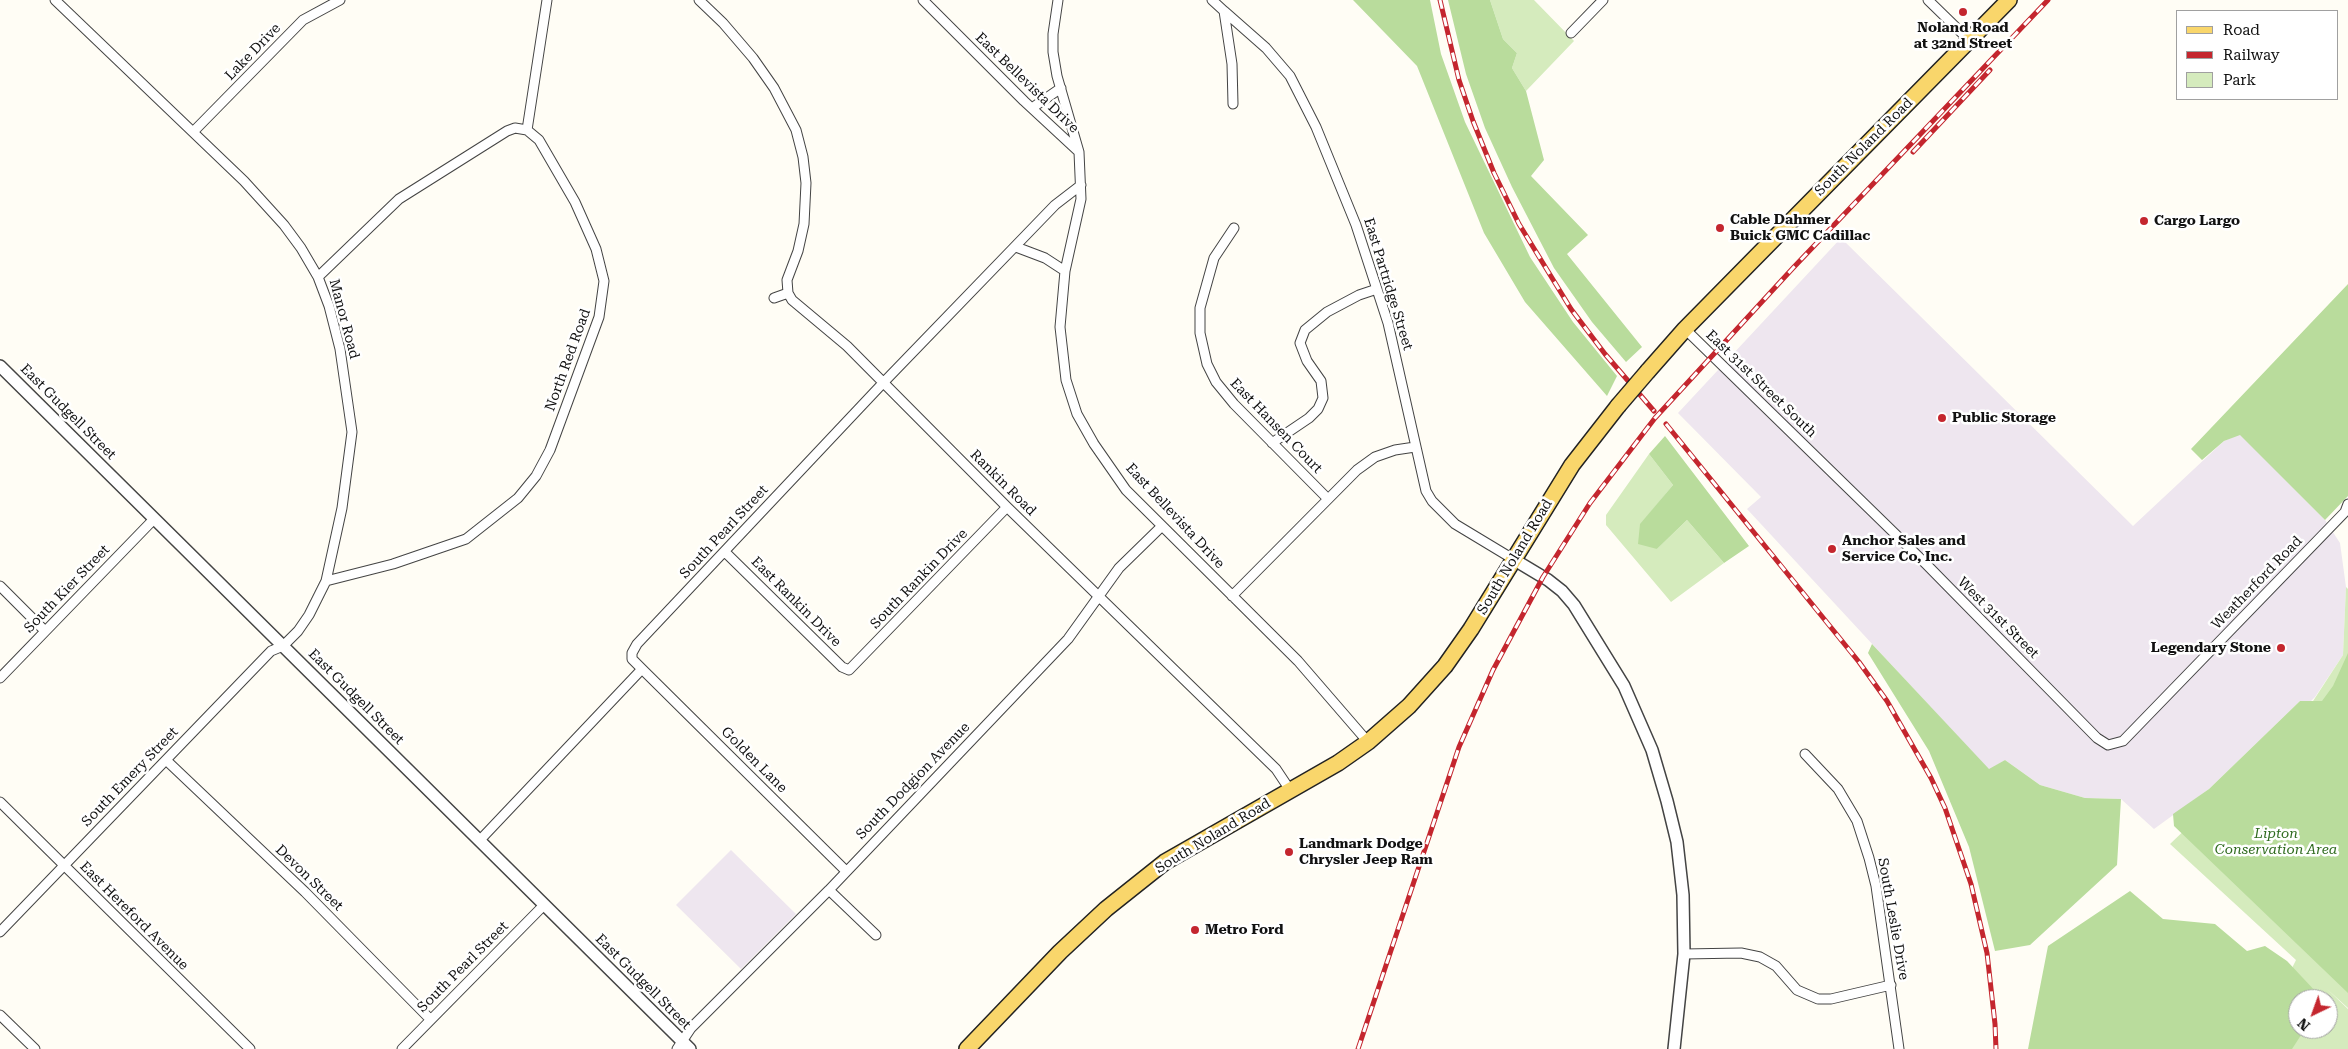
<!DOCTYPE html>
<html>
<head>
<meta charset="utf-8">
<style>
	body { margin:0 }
	#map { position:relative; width:2348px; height:1049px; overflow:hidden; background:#fffdf5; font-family:"Roboto Serif",serif }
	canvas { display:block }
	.legend { position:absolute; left:2176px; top:10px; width:162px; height:90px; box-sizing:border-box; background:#fff; border:1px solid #a0a0a0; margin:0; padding:6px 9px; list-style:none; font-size:15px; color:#111 }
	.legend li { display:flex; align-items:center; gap:10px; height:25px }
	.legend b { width:25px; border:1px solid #a0a0a0 }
	.north { position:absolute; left:2288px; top:989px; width:50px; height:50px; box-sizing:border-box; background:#fff; border:1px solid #a0a0a0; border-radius:50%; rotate:222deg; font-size:14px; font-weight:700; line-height:20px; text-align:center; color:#111 }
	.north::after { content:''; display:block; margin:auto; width:18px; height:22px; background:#c4262e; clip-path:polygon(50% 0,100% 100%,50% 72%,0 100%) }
</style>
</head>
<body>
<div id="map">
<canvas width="2348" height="1049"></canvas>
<ul class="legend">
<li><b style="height:6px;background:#f9d66b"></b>Road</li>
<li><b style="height:6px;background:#c4262e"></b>Railway</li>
<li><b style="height:14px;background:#d5ebbd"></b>Park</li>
</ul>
<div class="north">N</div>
</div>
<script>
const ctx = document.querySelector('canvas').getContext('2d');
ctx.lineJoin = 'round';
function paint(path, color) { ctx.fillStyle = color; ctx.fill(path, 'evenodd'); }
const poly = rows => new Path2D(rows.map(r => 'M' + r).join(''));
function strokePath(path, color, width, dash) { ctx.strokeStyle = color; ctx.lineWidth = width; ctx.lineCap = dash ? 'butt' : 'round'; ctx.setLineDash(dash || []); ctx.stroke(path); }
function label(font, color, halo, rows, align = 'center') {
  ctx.font = font + ' "Roboto Serif",serif'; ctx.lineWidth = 5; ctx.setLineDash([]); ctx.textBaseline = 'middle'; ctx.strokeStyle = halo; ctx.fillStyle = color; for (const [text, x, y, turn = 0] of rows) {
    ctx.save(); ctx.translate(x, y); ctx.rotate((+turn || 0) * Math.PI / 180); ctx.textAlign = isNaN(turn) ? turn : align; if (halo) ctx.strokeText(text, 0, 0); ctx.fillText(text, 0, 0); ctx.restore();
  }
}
const industrial = poly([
	[1841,238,2133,526,2224,441,2240,434,2325,520,2340,543,2346,587,2343,655,2315,697,2311,701,2300,701,2209,789,2154,829,2121,799,2085,798,2040,785,2005,760,1989,770,1747,509,1761,497,1678,413],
	[731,850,796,914,741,969,676,905]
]);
const green = poly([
	[1490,0,1534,0,1574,41,1526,91,1512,68,1517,53,1503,39],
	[1649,454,1673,485,1641,524,1657,549,1687,520,1724,563,1671,602,1606,525,1606,515],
	[2346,587,2348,589,2348,1008,2327,989,2348,1009,2348,1049,2252,1049,2296,960,2170,844,2302,718,2343,655],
	[2298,999,2328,999,2328,1029,2298,1029]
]);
const forest = poly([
	[1353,0,1430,0,1441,54,1465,122,1530,257,1573,322,1617,376,1607,396,1525,302,1484,233,1417,66],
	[1448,0,1490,0,1503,39,1517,53,1512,68,1526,91,1544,160,1531,176,1588,235,1567,254,1642,347,1626,362,1592,322,1554,268,1512,187,1485,128,1466,74],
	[2348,284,2348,496,2325,520,2240,435,2224,441,2202,460,2191,449],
	[1665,436,1749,546,1724,563,1687,520,1657,549,1638,544,1640,524,1673,485,1649,454],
	[1872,644,1989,769,2005,760,2040,785,2085,798,2121,799,2117,865,2030,945,1995,951,1969,847,1929,751,1868,653],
	[2348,653,2348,993,2174,826,2173,814,2209,789,2300,701,2322,701,2333,686],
	[2130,891,2163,919,2215,924,2247,951,2265,946,2287,961,2317,993,2315,999,2298,999,2298,1029,2305,1029,2292,1049,2028,1049,2048,946]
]);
const minor = poly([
	[699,0,723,23,753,58,774,88,796,130,803,157,806,183,804,224,798,251,787,280,788,293,792,300,847,346,1007,507,1276,769,1290,790],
	[923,0,1024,101,1079,152,1081,199,1065,271,1060,327,1066,380,1077,414,1094,444,1126,490,1298,661,1368,742],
	[1058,0,1053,34,1053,52,1057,76,1079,152],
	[1212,0,1224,11,1232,64,1233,104],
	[1928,0,1969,40],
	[1224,11,1266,48,1290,76,1316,127,1356,225,1388,323,1426,491,1432,501,1455,524,1513,559],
	[1571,33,1603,0],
	[1032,108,1061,88],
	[193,132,303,20,340,0],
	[1234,228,1214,258,1200,308,1200,333,1207,364,1216,382,1234,404,1327,498],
	[1016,247,1045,258,1065,271],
	[318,277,399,199,507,131,515,128,527,130],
	[774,298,788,293],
	[1685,329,1926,564,2097,738,2108,745,2123,741,2345,512,2348,504],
	[1272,443,1309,418,1318,409,1323,398,1321,381,1307,361,1300,343,1305,330,1327,312,1359,295,1377,289],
	[725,552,842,667,849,670,1007,507],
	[326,581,393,564,466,539,518,498,536,476,550,450,599,317,604,281,596,249,575,202,539,140,527,130,547,0],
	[0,586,45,631],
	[1232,596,1357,470,1375,457,1395,450,1415,447],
	[0,678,154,519],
	[1805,754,1838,789,1857,821,1869,858,1876,886,1899,1049],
	[166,760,305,892,430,1019],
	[0,802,250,1049],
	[480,840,642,669],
	[846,871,642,669,632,659,632,653,637,644,883,383,1055,205,1081,185],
	[829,890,876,935],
	[0,932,271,651,283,646,298,631,309,615,326,581,342,508,352,432,340,349,329,306,318,277,301,248,284,225,244,181,55,0],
	[1684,954,1741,953,1760,957,1776,966,1797,990,1818,999,1831,999,1891,985],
	[0,1015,35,1049],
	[402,1049,544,905],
	[677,1049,691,1028,829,890,1068,639,1119,568,1162,526]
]);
const tertiary = poly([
	[0,366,690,1049],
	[1513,559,1548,580,1562,591,1574,605,1624,686,1652,750,1667,801,1677,842,1683,895,1684,954,1674,1049]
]);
const primary = poly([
	[1648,371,1685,329,2009,0],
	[967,1049,1060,952,1106,909,1165,862,1338,763,1368,742,1409,706,1445,666,1471,629,1572,465,1618,406]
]);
const rail = poly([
	[1440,0,1459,80,1473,121,1494,173,1519,224,1571,309,1605,354,1654,411],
	[1913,152,1990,70],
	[1666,424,1859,662,1887,701,1931,778,1945,808,1971,884,1987,953,1995,1024,1996,1049],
	[1358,1049,1459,747,1493,670,1543,577,1590,503,1655,418,1793,268,2048,0]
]);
const primaryBridge = poly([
	[1618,406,1648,371]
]);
const markers = [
	[1963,12,5,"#c4262e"],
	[2144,221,5,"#c4262e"],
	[1720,228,5,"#c4262e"],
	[1942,418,5,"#c4262e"],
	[1832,549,5,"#c4262e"],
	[2281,648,5,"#c4262e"],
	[1289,852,5,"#c4262e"],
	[1195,930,5,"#c4262e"]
];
const poiNames = [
	["Noland Road",1963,28,"center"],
	["at 32nd Street",1963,44,"center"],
	["Cable Dahmer",1730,220],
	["Buick GMC Cadillac",1730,236],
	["Cargo Largo",2154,221],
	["Public Storage",1952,418],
	["Anchor Sales and",1842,541],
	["Service Co, Inc.",1842,557],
	["Legendary Stone",2271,648,"right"],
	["Landmark Dodge",1299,844],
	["Chrysler Jeep Ram",1299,860],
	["Metro Ford",1205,930]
];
const streetNames = [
	["Lake Drive",253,52,-46],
	["East Bellevista Drive",1027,83,44],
	["South Noland Road",1864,147,-45],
	["East Partridge Street",1388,284,73],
	["Manor Road",344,319,75],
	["North Red Road",568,360,-70],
	["East 31st Street South",1761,384,44],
	["East Gudgell Street",68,412,45],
	["East Hansen Court",1276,426,46],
	["Rankin Road",1003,483,45],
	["East Bellevista Drive",1175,516,47],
	["South Pearl Street",724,532,-47],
	["South Noland Road",1515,557,-59],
	["South Rankin Drive",919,579,-46],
	["Weatherford Road",2257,583,-46],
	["South Kier Street",67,589,-46],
	["East Rankin Drive",796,602,45],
	["West 31st Street",1998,618,45],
	["East Gudgell Street",356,697,45],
	["Golden Lane",754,760,45],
	["South Emery Street",130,777,-46],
	["South Dodgion Avenue",913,781,-46],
	["South Noland Road",1213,836,-31],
	["Devon Street",309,878,44],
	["East Hereford Avenue",134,916,45],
	["South Leslie Drive",1893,919,80],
	["South Pearl Street",463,967,-45],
	["East Gudgell Street",643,982,45]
];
const parkNames = [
	["Lipton",2276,834],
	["Conservation Area",2276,850]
];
paint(industrial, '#eee6ef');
paint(green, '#d5ebbd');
paint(forest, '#b9dc9c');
strokePath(minor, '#444', 11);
strokePath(tertiary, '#444', 14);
strokePath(primary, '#222', 18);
strokePath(minor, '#fff', 9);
strokePath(tertiary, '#fff', 11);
strokePath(primary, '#f9d66b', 15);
strokePath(rail, '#c4262e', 5);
strokePath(rail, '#fff', 3, [9]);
strokePath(primaryBridge, '#222', 18, []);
strokePath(primaryBridge, '#f9d66b', 15);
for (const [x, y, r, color] of markers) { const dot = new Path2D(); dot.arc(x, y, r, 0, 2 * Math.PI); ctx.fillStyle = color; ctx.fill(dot); strokePath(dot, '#fff', 2); }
label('bold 14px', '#111', '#fff', poiNames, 'left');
label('14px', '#111', '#fff', streetNames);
label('italic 14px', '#2f6b1f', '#fff', parkNames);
</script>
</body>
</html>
